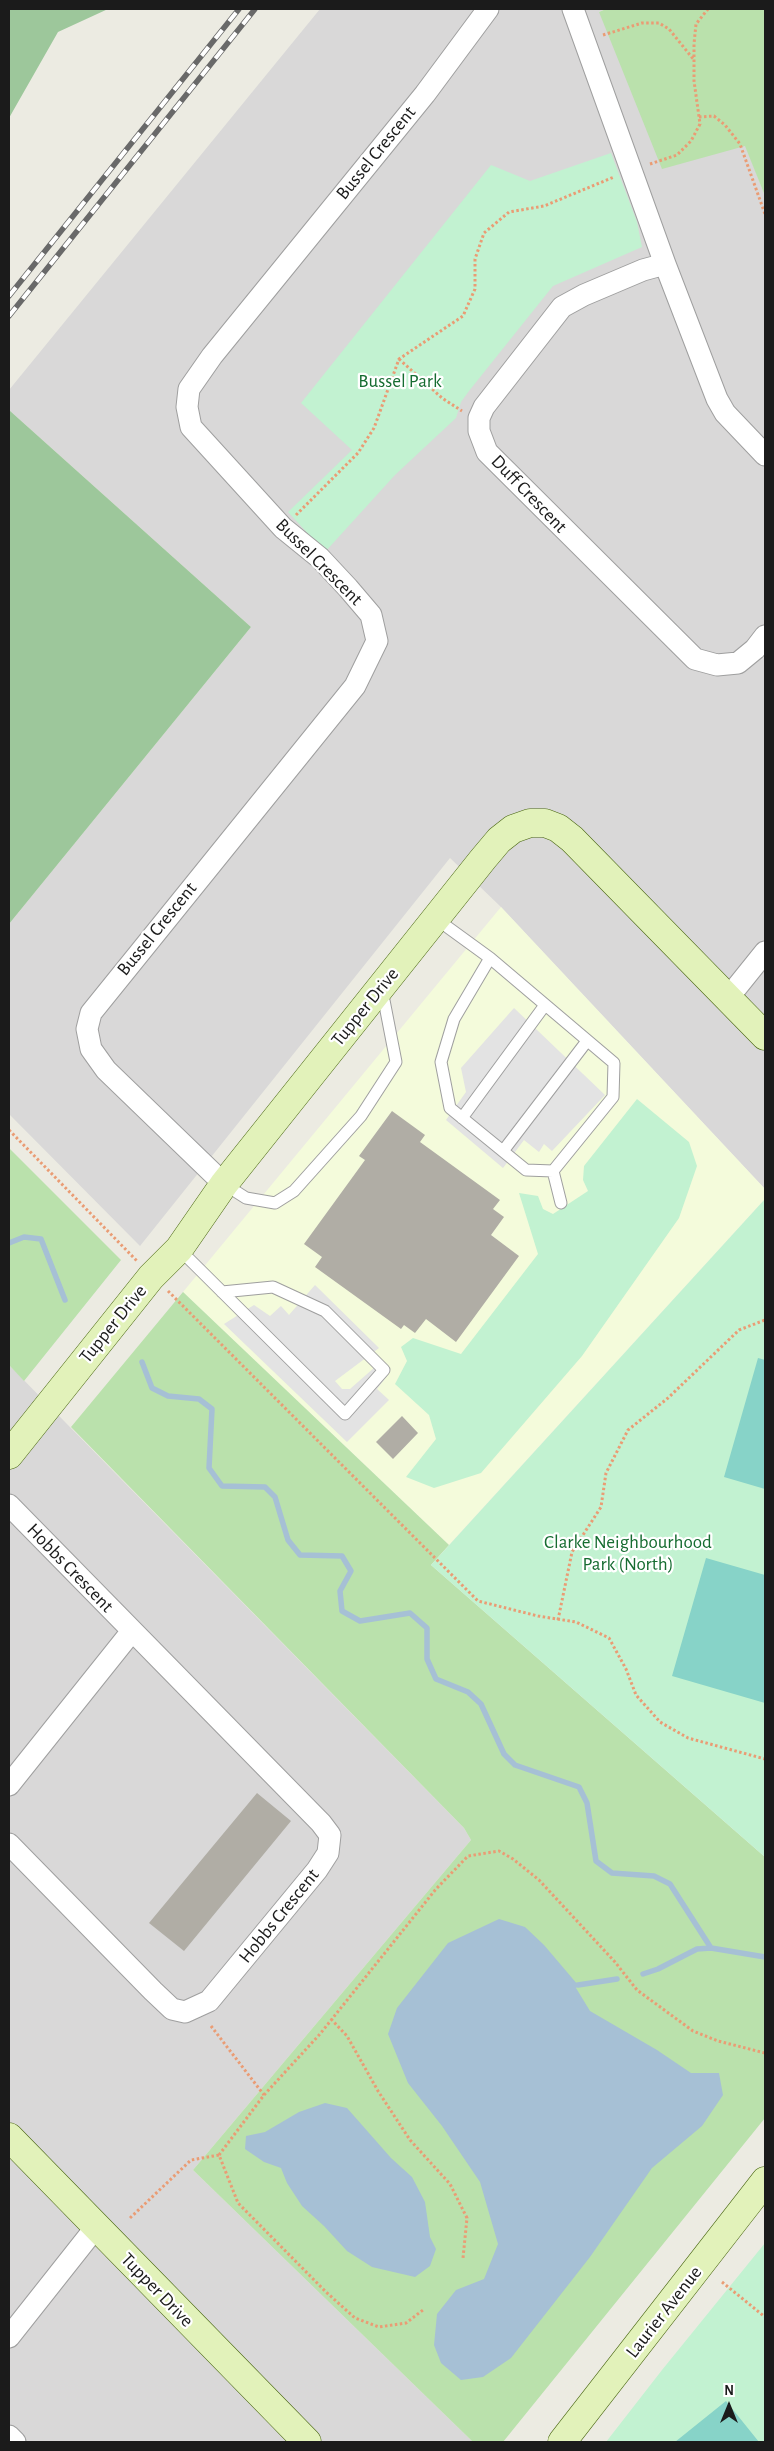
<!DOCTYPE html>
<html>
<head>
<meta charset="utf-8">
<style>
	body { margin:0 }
	#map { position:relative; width:774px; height:2451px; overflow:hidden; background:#ecebe2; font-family:"Alegreya Sans",sans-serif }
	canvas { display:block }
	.frame { position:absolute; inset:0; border:10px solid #1b1b1b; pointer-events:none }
	.north { position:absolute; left:704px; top:2381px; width:50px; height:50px; -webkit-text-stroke:4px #fff; paint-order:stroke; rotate:0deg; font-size:14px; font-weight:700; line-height:20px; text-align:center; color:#1b1b1b }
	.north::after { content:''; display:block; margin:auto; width:18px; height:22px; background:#1b1b1b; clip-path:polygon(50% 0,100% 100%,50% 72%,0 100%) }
</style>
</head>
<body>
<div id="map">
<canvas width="774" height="2451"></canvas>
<div class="frame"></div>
<div class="north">N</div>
</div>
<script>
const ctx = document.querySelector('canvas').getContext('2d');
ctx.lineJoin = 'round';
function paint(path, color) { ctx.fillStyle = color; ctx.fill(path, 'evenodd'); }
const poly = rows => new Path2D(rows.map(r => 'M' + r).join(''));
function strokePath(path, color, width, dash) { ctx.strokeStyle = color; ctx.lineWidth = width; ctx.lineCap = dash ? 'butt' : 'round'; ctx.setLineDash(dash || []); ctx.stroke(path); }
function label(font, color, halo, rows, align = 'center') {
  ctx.font = font + ' "Alegreya Sans",sans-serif'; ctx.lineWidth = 4.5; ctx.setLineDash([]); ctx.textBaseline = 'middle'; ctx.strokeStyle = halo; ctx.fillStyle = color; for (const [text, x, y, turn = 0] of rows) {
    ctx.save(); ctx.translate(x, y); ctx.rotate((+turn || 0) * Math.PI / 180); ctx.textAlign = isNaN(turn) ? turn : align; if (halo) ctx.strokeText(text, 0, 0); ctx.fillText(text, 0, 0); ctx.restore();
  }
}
const residential = poly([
	[320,9,606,9,599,12,746,146,765,196,765,1189,501,907,450,858,140,1246,9,1114,9,924,251,627,9,410,9,390],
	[9,1365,464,1828,471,1840,193,2170,473,2442,9,2442]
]);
const education = poly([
	[501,907,765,1189,765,1199,449,1545,183,1292]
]);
const grass = poly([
	[606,9,765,9,765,196,745,146,662,169,599,12],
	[9,1148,121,1260,24,1381,9,1365],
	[183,1292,449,1545,431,1565,765,1857,765,2118,503,2442,473,2442,193,2170,471,1840,464,1828,71,1427]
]);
const forest = poly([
	[9,9,108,9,58,32,9,118],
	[9,410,251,627,9,924]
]);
const park = poly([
	[611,153,637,222,642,247,553,286,469,391,461,402,456,418,395,475,325,552,288,512,352,450,301,403,491,165,530,181],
	[637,1099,689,1142,697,1166,679,1218,582,1356,481,1473,434,1488,406,1477,436,1439,429,1415,395,1384,407,1361,401,1347,413,1338,461,1354,538,1254,519,1193,538,1196,543,1209,553,1214,588,1191,583,1180,584,1166],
	[765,1199,765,1857,431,1565],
	[765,2243,765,2442,606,2442,662,2370]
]);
const pitch = poly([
	[758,1358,765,1360,765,1489,724,1477],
	[706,1558,765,1575,765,1703,672,1676],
	[726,2401,759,2442,675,2442]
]);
const parking = poly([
	[514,1008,605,1095,552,1151,544,1144,539,1152,524,1140,503,1168,446,1120,466,1092,461,1068],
	[315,1285,379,1348,335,1381,342,1389,350,1389,383,1360,387,1376,377,1389,389,1400,347,1442,224,1324,254,1305,270,1316,281,1306,289,1315]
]);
const water = poly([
	[499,1919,525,1927,544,1945,578,1985,576,1988,590,2011,657,2050,691,2073,719,2073,723,2095,702,2126,652,2168,590,2257,511,2358,483,2377,461,2380,441,2363,434,2345,437,2314,456,2290,484,2279,498,2244,480,2182,442,2126,408,2083,388,2034,397,2008,448,1943],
	[325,2103,347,2108,391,2158,412,2177,425,2202,430,2237,436,2249,430,2266,415,2277,372,2267,347,2251,324,2226,302,2206,287,2183,281,2168,264,2162,245,2149,246,2136,265,2132,299,2112]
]);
const stream = poly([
	[9,1243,24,1237,41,1239,65,1300],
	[142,1362,152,1388,168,1396,199,1399,212,1409,209,1468,222,1486,265,1487,275,1497,288,1540,300,1555,342,1556,351,1571,340,1591,342,1611,360,1621,410,1613,427,1628,427,1659,436,1679,468,1692,481,1704,504,1754,515,1765,579,1787,587,1803,596,1861,612,1873,654,1876,670,1884,711,1948],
	[643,1974,658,1969,697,1949,711,1948,765,1957],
	[578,1985,617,1979]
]);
const building = poly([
	[392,1111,425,1135,420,1142,500,1200,493,1209,504,1217,491,1235,519,1256,456,1342,426,1319,415,1333,404,1325,401,1329,315,1267,322,1257,304,1244,365,1160,359,1156],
	[402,1416,418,1433,393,1459,376,1442],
	[257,1793,291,1821,184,1951,149,1923]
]);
const path = poly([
	[603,35,642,23,659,23,669,29,694,60],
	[699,117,714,116,725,125,740,144,765,214],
	[650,164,677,155,691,141,700,124,694,81,694,44,696,24,708,9],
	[399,359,442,398,462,411],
	[296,515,358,453,374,428,399,359,463,316,475,289,475,259,484,233,509,212,544,206,614,177],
	[9,1130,137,1261],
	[168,1291,478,1601,538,1616,576,1622,609,1638,626,1669,636,1695,660,1722,688,1738,765,1759],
	[558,1620,572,1552,601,1507,606,1473,628,1430,668,1398,739,1330,765,1320],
	[331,2019,347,2036,378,2091,410,2140,450,2184,467,2218,463,2258],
	[211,2026,264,2095],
	[219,2155,264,2095,320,2034,436,1889,468,1856,499,1851,513,1859,539,1880,615,1962,637,1990,693,2031,718,2041,765,2053],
	[130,2218,191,2160,219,2155,238,2203,326,2292,355,2318,379,2327,406,2323,423,2310],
	[722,2282,765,2317]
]);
const lane = poly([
	[435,918,490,958,614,1063,613,1097,553,1171,561,1203],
	[490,958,454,1019,441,1062,450,1108,526,1170,553,1171],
	[462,1118,545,1005],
	[503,1151,587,1041],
	[224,1184,246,1198,275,1203,294,1191,361,1116,396,1062,382,990],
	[179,1249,345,1414,384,1370,325,1311,273,1287,222,1292]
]);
const street = poly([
	[573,9,665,264,717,399,725,413,765,455],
	[665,264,643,270,584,295,562,307,484,407,479,418,479,431,487,452,695,659,717,665,738,663,755,649,765,636],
	[728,998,765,952],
	[224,1184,106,1070,91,1049,87,1029,91,1013,355,686,377,641,371,615,348,588,320,558,283,528,191,427,187,407,189,389,212,356,425,94,488,9],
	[9,1505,321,1823,330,1835,328,1853,317,1870,209,2001,185,2012,172,2009,153,1991,9,1844],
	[9,1785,132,1631],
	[9,2337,96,2227],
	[9,2436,15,2442]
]);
const secondary = poly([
	[9,1455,151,1277,179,1249,224,1184,483,859,499,840,513,829,530,823,545,823,558,828,572,839,765,1036],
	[9,2137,307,2442],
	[562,2442,765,2181]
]);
const rail = poly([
	[9,296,239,9],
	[9,316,255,9]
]);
const streetNames = [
	["Bussel Crescent",376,153,-51],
	["Duff Crescent",529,494,46],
	["Bussel Crescent",319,562,45],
	["Bussel Crescent",157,929,-51],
	["Tupper Drive",365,1007,-51],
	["Tupper Drive",113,1324,-51],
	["Hobbs Crescent",70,1568,46],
	["Hobbs Crescent",279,1916,-51],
	["Tupper Drive",157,2290,46],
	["Laurier Avenue",664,2312,-52]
];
const parkNames = [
	["Bussel Park",400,381],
	["Clarke Neighbourhood",628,1542],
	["Park (North)",628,1564]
];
paint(residential, '#d9d8d8');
paint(education, '#f4fbdb');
paint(grass, '#bae1ac');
paint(forest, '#9dc79b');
paint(park, '#c2f2d1');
paint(pitch, '#87d3c8');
paint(parking, '#e3e3e3');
paint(water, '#a6c0d5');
strokePath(stream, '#a6c0d5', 5.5);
paint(building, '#b0ada5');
strokePath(lane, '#9f9f9f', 13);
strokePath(street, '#9f9f9f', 23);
strokePath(secondary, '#486510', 29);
strokePath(path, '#ea9c74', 3, [2.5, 2.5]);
strokePath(lane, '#fff', 11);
strokePath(street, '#fff', 21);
strokePath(secondary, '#e2f2ba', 28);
strokePath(rail, '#696969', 5.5);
strokePath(rail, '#fff', 4, [11]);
label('19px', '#1b1b1b', '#fff', streetNames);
label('19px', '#166c31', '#fff', parkNames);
</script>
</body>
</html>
